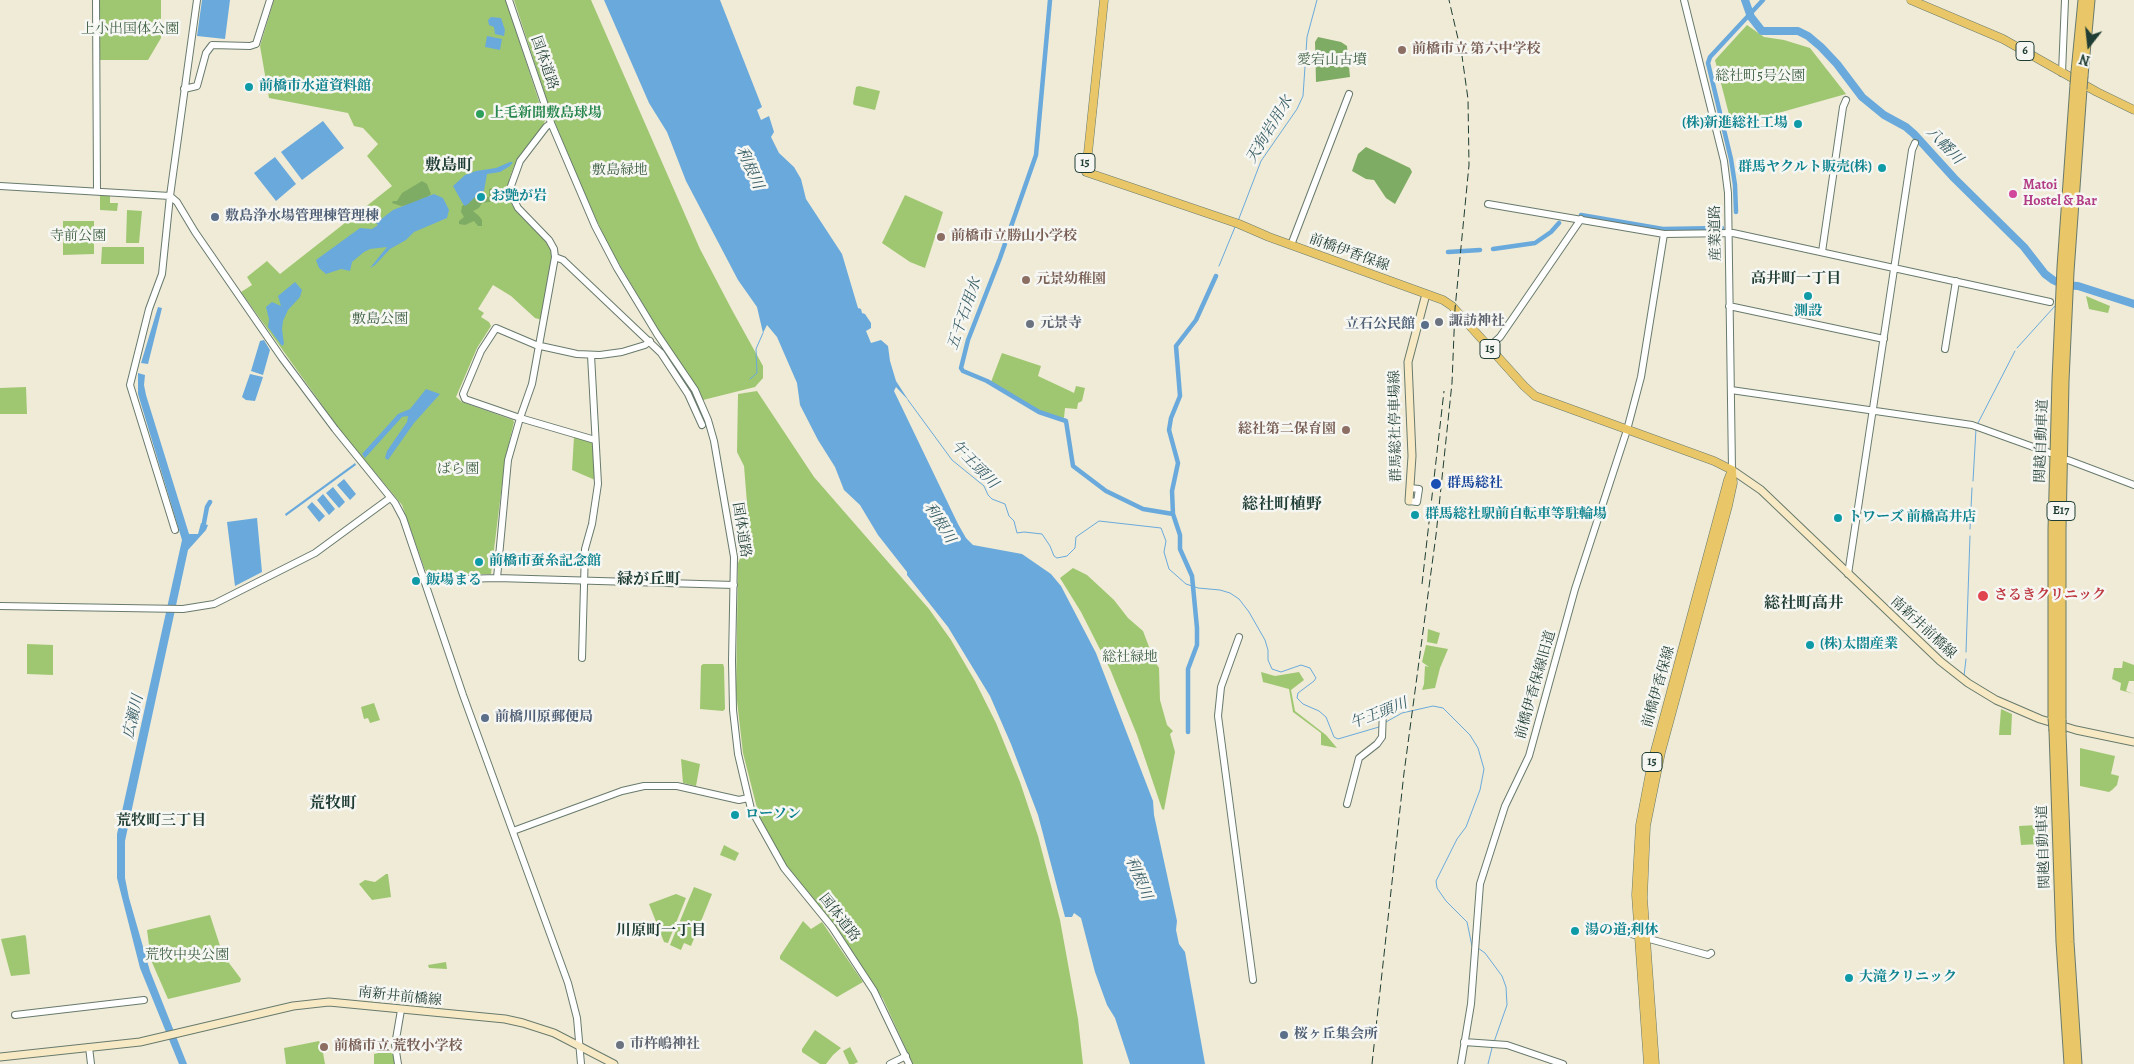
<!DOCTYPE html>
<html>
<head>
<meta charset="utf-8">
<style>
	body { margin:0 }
	#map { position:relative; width:2134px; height:1064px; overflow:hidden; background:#efebd6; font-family:Alegreya,serif }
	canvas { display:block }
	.north { position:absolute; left:2064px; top:20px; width:50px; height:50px; -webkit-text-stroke:4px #f6f6f2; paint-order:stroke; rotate:196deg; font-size:14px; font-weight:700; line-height:20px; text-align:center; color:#1f3d34 }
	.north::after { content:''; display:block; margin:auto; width:18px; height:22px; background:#1f3d34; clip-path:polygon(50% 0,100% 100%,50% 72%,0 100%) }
</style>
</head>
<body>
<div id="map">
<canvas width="2134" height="1064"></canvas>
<div class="north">N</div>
</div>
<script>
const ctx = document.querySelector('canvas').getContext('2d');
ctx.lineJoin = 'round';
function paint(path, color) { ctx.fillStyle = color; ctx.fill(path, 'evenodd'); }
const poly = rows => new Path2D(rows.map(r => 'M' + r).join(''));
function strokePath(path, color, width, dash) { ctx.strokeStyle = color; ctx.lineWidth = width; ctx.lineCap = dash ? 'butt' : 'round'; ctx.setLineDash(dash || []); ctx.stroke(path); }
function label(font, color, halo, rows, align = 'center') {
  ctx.font = font + ' Alegreya,"Noto Serif JP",serif'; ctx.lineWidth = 5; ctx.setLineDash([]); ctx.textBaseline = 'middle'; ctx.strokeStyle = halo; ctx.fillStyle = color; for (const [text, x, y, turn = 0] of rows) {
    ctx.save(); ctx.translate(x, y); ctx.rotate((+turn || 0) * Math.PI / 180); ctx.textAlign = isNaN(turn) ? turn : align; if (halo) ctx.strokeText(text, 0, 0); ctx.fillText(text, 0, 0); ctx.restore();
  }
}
const green = poly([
	[100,0,161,0,161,38,148,60,100,60],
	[274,0,506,0,545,120,544,124,514,166,509,180,509,193,512,205,519,214,542,236,551,247,552,262,542,320,535,318,511,296,493,285,478,309,484,313,481,317,489,322,491,326,477,348,456,397,462,402,513,420,514,422,505,460,491,574,430,574,425,570,402,505,340,430,241,292,252,285,247,277,267,261,280,274,392,186,367,156,378,144,363,128,354,126,348,113,269,98,260,46],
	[514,0,591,0,700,249,732,310,763,366,763,378,755,387,703,400,661,334,609,247,581,186,551,113],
	[1747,25,1764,37,1784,40,1810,48,1846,94,1732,126,1715,60],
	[859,86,880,91,875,110,854,105,853,103,856,87],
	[100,195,110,195,110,203,118,203,117,211,100,210],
	[905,195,943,212,925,268,910,262,882,243],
	[127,210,142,211,139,243,126,243],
	[63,221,94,221,94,254,63,255],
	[102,247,144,247,144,264,101,264],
	[2086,296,2110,306,2108,313,2089,309],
	[1002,353,1041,366,1038,376,1070,391,1074,393,1076,386,1085,388,1082,401,1078,403,1077,409,1065,408,1064,418,1044,413,997,387,991,382],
	[26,387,27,414,0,414,0,388],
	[757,391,814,477,929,609,951,640,975,681,996,723,1020,782,1038,836,1060,920,1078,1019,1083,1064,913,1064,883,999,833,923,785,864,759,816,743,753,736,692,738,563,746,545,749,528,744,466,737,452,738,394],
	[574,437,593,442,597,479,595,480,572,470],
	[1073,568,1087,575,1100,587,1114,600,1128,618,1143,631,1154,660,1159,668,1160,700,1167,725,1173,731,1170,734,1175,752,1164,810,1162,809,1137,735,1110,669,1081,612,1060,578],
	[1428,629,1440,633,1437,644,1427,642],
	[27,644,53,645,53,675,27,674],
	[1426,645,1448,649,1440,668,1435,688,1422,690,1424,684,1425,666,1429,667,1422,662],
	[2123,661,2134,665,2134,681,2129,681,2126,691,2134,694,2120,690,2121,683,2112,679,2114,668,2122,668],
	[703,664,723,664,724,667,725,709,723,711,700,709,701,666],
	[1261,672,1275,676,1299,672,1304,680,1291,690,1295,711,1326,735,1337,748,1321,745,1321,733,1293,712,1289,689,1263,682],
	[374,703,380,720,370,723,368,718,364,719,361,707],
	[2001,709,2012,714,2011,735,1999,735],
	[2080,748,2115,756,2111,774,2119,776,2117,785,2112,790,2109,792,2080,786],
	[681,759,700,764,696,786,683,783],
	[2038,825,2039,844,2021,845,2019,826],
	[724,845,739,853,735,861,720,855],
	[386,874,388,874,391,897,372,900,359,884,365,880,375,882],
	[694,887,712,894,691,946,684,943,681,950,670,945],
	[676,894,686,898,668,943,664,942,649,904],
	[210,915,223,955,241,979,240,982,168,999,151,960,147,930],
	[803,921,811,929,822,922,863,982,837,997,780,959,780,956],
	[25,935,26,937,30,974,11,976,1,939],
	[446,962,447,969,429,968,428,965],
	[815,1030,841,1048,833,1055,826,1064,820,1064,802,1052,802,1049],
	[319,1041,322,1047,325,1064,286,1064,284,1048],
	[850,1047,858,1062,854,1064,849,1064,843,1051],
	[391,1050,393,1052,396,1064,374,1064,374,1054]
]);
const forest = poly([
	[1318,37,1341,42,1347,46,1350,77,1316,82,1315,42],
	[1366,147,1410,168,1412,172,1395,204,1386,198,1374,180,1366,179,1352,171,1358,154],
	[422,181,427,184,431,194,419,204,401,206,392,203,393,201,397,201,402,193],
	[493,188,497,197,495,201,482,203,479,208,473,211,479,216,482,220,482,226,478,226,474,221,465,225,459,224,459,221,464,217,461,212,462,206,476,196,480,198,489,197,489,189]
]);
const water = poly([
	[202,0,230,0,225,39,197,36],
	[604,0,720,0,762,107,757,110,761,120,769,116,774,132,771,137,779,153,794,167,801,179,806,199,842,254,858,308,861,309,862,313,865,314,871,323,871,328,866,331,871,343,881,340,888,346,890,361,896,381,909,401,896,387,894,391,958,524,966,538,973,545,1022,554,1051,574,1061,586,1096,653,1153,801,1154,815,1177,921,1176,930,1179,944,1185,952,1205,1064,1130,1064,1115,1018,1107,1005,1095,972,1081,918,1074,913,1072,917,1065,917,1038,815,1011,744,990,696,948,627,907,575,907,572,878,535,860,505,844,490,835,467,818,440,800,405,797,383,777,337,767,325,763,333,757,307,738,280,686,181,667,132,649,103],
	[491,17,501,18,505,30,504,36,495,34,494,27,489,25,488,20],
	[487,36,502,39,500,50,485,47],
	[323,121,344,148,302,180,281,152],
	[275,157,296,184,276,201,254,173],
	[510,162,513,162,510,166,500,172,487,174,484,191,480,192,468,204,465,206,463,204,453,186,465,175,476,171,496,168],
	[434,194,443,198,449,210,447,218,414,232,406,240,390,249,375,265,370,268,387,247,370,249,364,252,352,262,350,271,341,269,326,274,319,268,316,260,360,228,372,229,378,225,376,223,393,210],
	[295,282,302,290,300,297,288,310,283,321,282,329,284,344,282,346,268,327,269,319,266,307,272,302,281,306,278,296],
	[158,307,162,308,148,364,141,363],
	[264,340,270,350,263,375,251,371,260,341],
	[138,373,145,375,144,385,146,395,189,534,198,534,201,523,208,525,206,530,188,550,125,841,125,878,129,898,150,971,187,1064,179,1064,140,968,117,878,117,834,182,540,138,394],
	[250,374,263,377,255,401,246,400,242,397],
	[426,389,440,394,414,423,388,460,385,458,387,451,407,422,408,416,402,417,365,458,362,454,398,414,410,409],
	[355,463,356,465,286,516,285,514],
	[344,479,356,494,350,500,337,485],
	[333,487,345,502,339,508,326,493],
	[323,494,335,509,329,515,317,500],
	[312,502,325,516,319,522,307,507],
	[257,518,262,572,235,586,227,522]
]);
const stream = poly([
	[1238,221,1261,161,1297,109,1303,96,1307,37,1317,0],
	[1219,266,1235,227],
	[2017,348,2055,306],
	[750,379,757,373,756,349,763,333],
	[908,400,952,460,984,486,988,495,992,499,1005,504,1009,516,1014,521,1017,533,1024,532,1042,534,1050,546,1054,556,1057,558,1067,556,1075,548,1076,537,1099,521,1161,528,1166,541,1164,552,1169,569,1186,584,1198,588,1220,590,1230,593,1239,599,1249,612,1265,640,1268,650,1268,660,1272,669,1281,672,1301,665,1310,668,1316,678,1314,681,1298,693,1297,698,1303,704,1319,711,1326,717,1334,737,1338,739,1379,727],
	[1978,423,2015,351],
	[1973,481,1976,429],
	[1970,529,1972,488],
	[1966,652,1970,536],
	[1964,676,1966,659],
	[1386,722,1402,713,1433,706,1443,708,1470,735,1478,748,1484,769,1480,790,1466,827,1457,839,1436,881,1437,888,1446,901,1467,922,1472,946],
	[1478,948,1485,953,1502,976,1506,987,1507,1005,1494,1042],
	[1488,1064,1492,1048]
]);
const canal = poly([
	[1050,0,1036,155,1000,258,968,340,961,368,963,371,987,381,1039,412,1066,421,1073,466,1106,491,1143,509,1173,514],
	[1736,212,1735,185,1731,159,1708,63,1710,57,1763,0],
	[1581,215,1663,229,1722,228],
	[1493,249,1535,243,1551,232,1559,223],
	[1448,252,1480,250],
	[203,528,207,507,210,502],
	[1188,732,1188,669,1197,645,1197,628,1192,576,1180,549,1180,535,1173,514,1172,491,1178,463,1169,430,1171,418,1180,396,1176,346,1196,320,1216,276]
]);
const river = poly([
	[1745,0,1751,17,1762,31,1798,31,1808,36,1821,47,1837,64,1862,97,1884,115,1906,127,1914,134,1954,178,2024,247,2045,274,2053,280,2063,285,2078,286,2134,304]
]);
const tertiary = poly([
	[96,0,97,191],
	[197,0,170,196,177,202,195,232,282,358,335,429,395,503,403,518,463,695,568,983,577,1018,581,1064],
	[509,0,551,123,595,226,617,268,657,334,695,390,708,420,714,441,734,557,732,661,733,710,738,754,751,809,784,868,832,927,874,991,909,1064],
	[1684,0,1724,161,1728,193,1732,470],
	[2062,73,2065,0],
	[184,89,197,86,206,53,212,45,250,46,256,44,270,0],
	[0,186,170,196,162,274,149,309,130,385,175,530],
	[1488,204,1664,234,1733,233,2050,302],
	[1291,245,1349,94],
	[1822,252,1843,107,1846,100],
	[555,257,563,260,661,353,688,394,702,425],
	[1729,306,1884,339],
	[1489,347,1500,337,1581,219],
	[1945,349,1956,281],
	[1731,390,1972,425,2050,453],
	[595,440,520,418,465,399,463,394,481,351,496,328,536,345,577,354,600,355,622,352,645,345,650,341],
	[2068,460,2134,485],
	[1409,501,1417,502,1419,489,1410,488],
	[1848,574,1912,150,1915,143],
	[497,578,508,460,520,418,532,384,555,257,554,249,549,240,518,208,513,198,511,186,520,161,546,127,551,123],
	[425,580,497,578,734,585],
	[0,606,183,609,214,604,315,553,390,498],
	[1239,637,1221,687,1218,716,1253,980],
	[582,658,585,549,592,524,598,484,591,355],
	[1347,804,1359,758,1377,744,1382,737,1383,710],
	[513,831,622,791,644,786,677,786,739,800,748,798],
	[1609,928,1708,955,1711,953],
	[15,1015,144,1000],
	[1464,1042,1507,1045,1563,1064],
	[89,1047,91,1064],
	[398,1064,395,1045,401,1010],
	[890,1064,906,1056],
	[1461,1064,1471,1004,1480,884,1505,806,1529,756,1575,589,1627,430,1641,377,1664,234]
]);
const secondary = poly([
	[1732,470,1761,490,1940,661,1968,683,1996,700,2040,719,2076,730,2134,742],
	[1409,501,1412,456,1408,362,1426,294],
	[0,1057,140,1042,293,1006,329,1002,505,1019,523,1023,554,1033,614,1064]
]);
const primary = poly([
	[1104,0,1086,172,1239,224,1269,237,1443,300,1452,306,1524,386,1535,396,1714,461,1732,470],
	[1911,0,2003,39,2097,92,2134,110],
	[1648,1064,1636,895,1640,825,1652,762,1728,480,1732,470],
	[1655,1064,1643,898,1646,826,1661,752,1728,506,1733,483,1732,472]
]);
const motorway = poly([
	[2076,72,2083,0],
	[2083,76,2090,0],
	[2053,718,2053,529,2057,380,2062,267,2075,85],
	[2061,720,2061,530,2064,381,2069,272,2082,89],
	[2054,731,2061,942,2069,1064],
	[2061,733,2069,942,2077,1064]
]);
const rail = poly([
	[1422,584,1444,391],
	[1372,1064,1404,773,1436,535,1452,383,1455,309,1469,165,1468,99,1462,56,1449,0]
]);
const motorwayBridge = poly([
	[2075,85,2076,72],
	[2082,89,2083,76],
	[2053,718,2054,731],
	[2061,720,2061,733]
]);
const markers = [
	[1402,50,5,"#8d6e63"],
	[249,87,5,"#0f9aa8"],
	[480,114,5,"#2e9e5b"],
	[1798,124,5,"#0f9aa8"],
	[1882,168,5,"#0f9aa8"],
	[2013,194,5,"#d1479c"],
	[481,197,5,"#0f9aa8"],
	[215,217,5,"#5c6f8a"],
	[941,237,5,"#8d6e63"],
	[1026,280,5,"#8d6e63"],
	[1808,296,5,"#0f9aa8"],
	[1439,322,5,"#6b7280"],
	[1030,324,5,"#6b7280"],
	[1425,325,5,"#5c6f8a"],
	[1346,430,5,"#8d6e63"],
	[1436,484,6,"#1a4fb4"],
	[1415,515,5,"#0f9aa8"],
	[1838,518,5,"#0f9aa8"],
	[479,562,5,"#0f9aa8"],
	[416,581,5,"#0f9aa8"],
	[1983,596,6,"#e0444e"],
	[1810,645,5,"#0f9aa8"],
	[485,718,5,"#5c6f8a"],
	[735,815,5,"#0f9aa8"],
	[1575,931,5,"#0f9aa8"],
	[1849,978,5,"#0f9aa8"],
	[1284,1035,5,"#5c6f8a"],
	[620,1045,5,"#6b7280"],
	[324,1047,5,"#8d6e63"]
];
const shields = [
	[2025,51,18],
	[1085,163,20],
	[1490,349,20],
	[2061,511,28],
	[1652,762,20]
];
const shieldNames = [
	["6",2025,51],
	["15",1085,163],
	["15",1490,349],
	["E17",2061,511],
	["15",1652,762]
];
const parkNames = [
	["上小出国体公園",130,30],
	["愛宕山古墳",1332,61],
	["総社町5号公園",1760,77],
	["敷島緑地",620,171],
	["寺前公園",78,237],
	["敷島公園",380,320],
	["ばら園",458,470],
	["総社緑地",1130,658],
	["荒牧中央公園",187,956]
];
const educationNames = [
	["前橋市立 第六中学校",1412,50],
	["前橋市立勝山小学校",951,237],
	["元景幼稚園",1036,280],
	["総社第二保育園",1336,430,"right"],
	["前橋市立 荒牧小学校",334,1047]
];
const streetNames = [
	["国体道路",544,63,71],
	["産業道路",1716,233,-91],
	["前橋伊香保線",1349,253,20],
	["群馬総社停車場線",1396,426,-91],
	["関越自動車道",2042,441,-88],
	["国体道路",741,530,81],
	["南新井前橋線",1923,628,43],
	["前橋伊香保線旧道",1536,685,-74],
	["前橋伊香保線",1659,687,-74],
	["関越自動車道",2044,847,-92],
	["国体道路",839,918,52],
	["南新井前橋線",400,997,6]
];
const cultureNames = [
	["前橋市水道資料館",259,87],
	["(株)新進総社工場",1788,124,"right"],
	["群馬ヤクルト販売(株)",1872,168,"right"],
	["お艶が岩",491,197],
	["測設",1808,312,"center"],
	["群馬総社駅前自転車等駐輪場",1425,515],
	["トワーズ 前橋高井店",1848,518],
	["前橋市蚕糸記念館",489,562],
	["飯場まる",426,581],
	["(株)太閤産業",1820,645],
	["ローソン",745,815],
	["湯の道;利休",1585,931],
	["大滝クリニック",1859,978]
];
const leisureNames = [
	["上毛新聞敷島球場",490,114]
];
const hotelNames = [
	["Matoi",2023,186],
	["Hostel & Bar",2023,202]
];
const serviceNames = [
	["敷島浄水場管理棟管理棟",225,217],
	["立石公民館",1415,325,"right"],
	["前橋川原郵便局",495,718],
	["桜ヶ丘集会所",1294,1035]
];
const worshipNames = [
	["諏訪神社",1449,322],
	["元景寺",1040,324],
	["市杵嶋神社",630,1045]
];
const transitNames = [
	["群馬総社",1447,484]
];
const healthNames = [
	["さるきクリニック",1994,596]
];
const waterNames = [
	["天狗岩用水",1270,130,-59],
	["八幡川",1944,146,46],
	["利根川",749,168,66],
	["五千石用水",965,314,-71],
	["午王頭川",974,465,46],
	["利根川",939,523,58],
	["午王頭川",1379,714,-21],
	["広瀬川",134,717,-77],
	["利根川",1138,878,67]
];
const neighbourhoodNames = [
	["高井町一丁目",1796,279],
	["荒牧町三丁目",161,821],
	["川原町一丁目",661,931]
];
const quarterNames = [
	["敷島町",449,166],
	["総社町植野",1282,505],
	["緑が丘町",649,580],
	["総社町高井",1804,604],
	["荒牧町",333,804]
];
paint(green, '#9fc772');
paint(forest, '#7fac64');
paint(water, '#6aa9dc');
strokePath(stream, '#6aa9dc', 1);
strokePath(canal, '#6aa9dc', 4.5);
strokePath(river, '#6aa9dc', 8);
strokePath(tertiary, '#687a6d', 8);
strokePath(secondary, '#687a6d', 9);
strokePath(primary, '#687a6d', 9);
strokePath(motorway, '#687a6d', 11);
strokePath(tertiary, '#fff', 6);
strokePath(secondary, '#f6e9c3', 7);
strokePath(primary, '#e9c769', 8);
strokePath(motorway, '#e9c769', 9);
strokePath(rail, '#1f3d34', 1, [8, 4]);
strokePath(motorwayBridge, '#687a6d', 11, []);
strokePath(motorwayBridge, '#e9c769', 9);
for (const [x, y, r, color] of markers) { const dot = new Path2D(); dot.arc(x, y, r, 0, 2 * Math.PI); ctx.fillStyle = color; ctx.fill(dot); strokePath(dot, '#f6f6f2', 2); }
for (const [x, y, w] of shields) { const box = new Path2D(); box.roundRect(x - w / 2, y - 9.5, w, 19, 4); ctx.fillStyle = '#f6f6f2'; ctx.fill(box); strokePath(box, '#1f3d34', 1); }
label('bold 12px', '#1f3d34', null, shieldNames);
label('14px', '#3f6044', '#f6f6f2', parkNames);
label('bold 14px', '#785e54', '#f6f6f2', educationNames, 'left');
label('14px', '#1f3d34', '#f6f6f2', streetNames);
label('bold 14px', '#0d838f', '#f6f6f2', cultureNames, 'left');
label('bold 14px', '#27864d', '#f6f6f2', leisureNames, 'left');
label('bold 14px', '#b23c85', '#f6f6f2', hotelNames, 'left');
label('bold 14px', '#4e5e75', '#f6f6f2', serviceNames, 'left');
label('bold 14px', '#5b616d', '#f6f6f2', worshipNames, 'left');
label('bold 14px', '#164399', '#f6f6f2', transitNames, 'left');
label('bold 14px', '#be3a42', '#f6f6f2', healthNames, 'left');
label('italic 15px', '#365d66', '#f6f6f2', waterNames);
label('bold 15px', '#1f3d34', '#f6f6f2', neighbourhoodNames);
label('bold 16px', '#1f3d34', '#f6f6f2', quarterNames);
</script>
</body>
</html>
